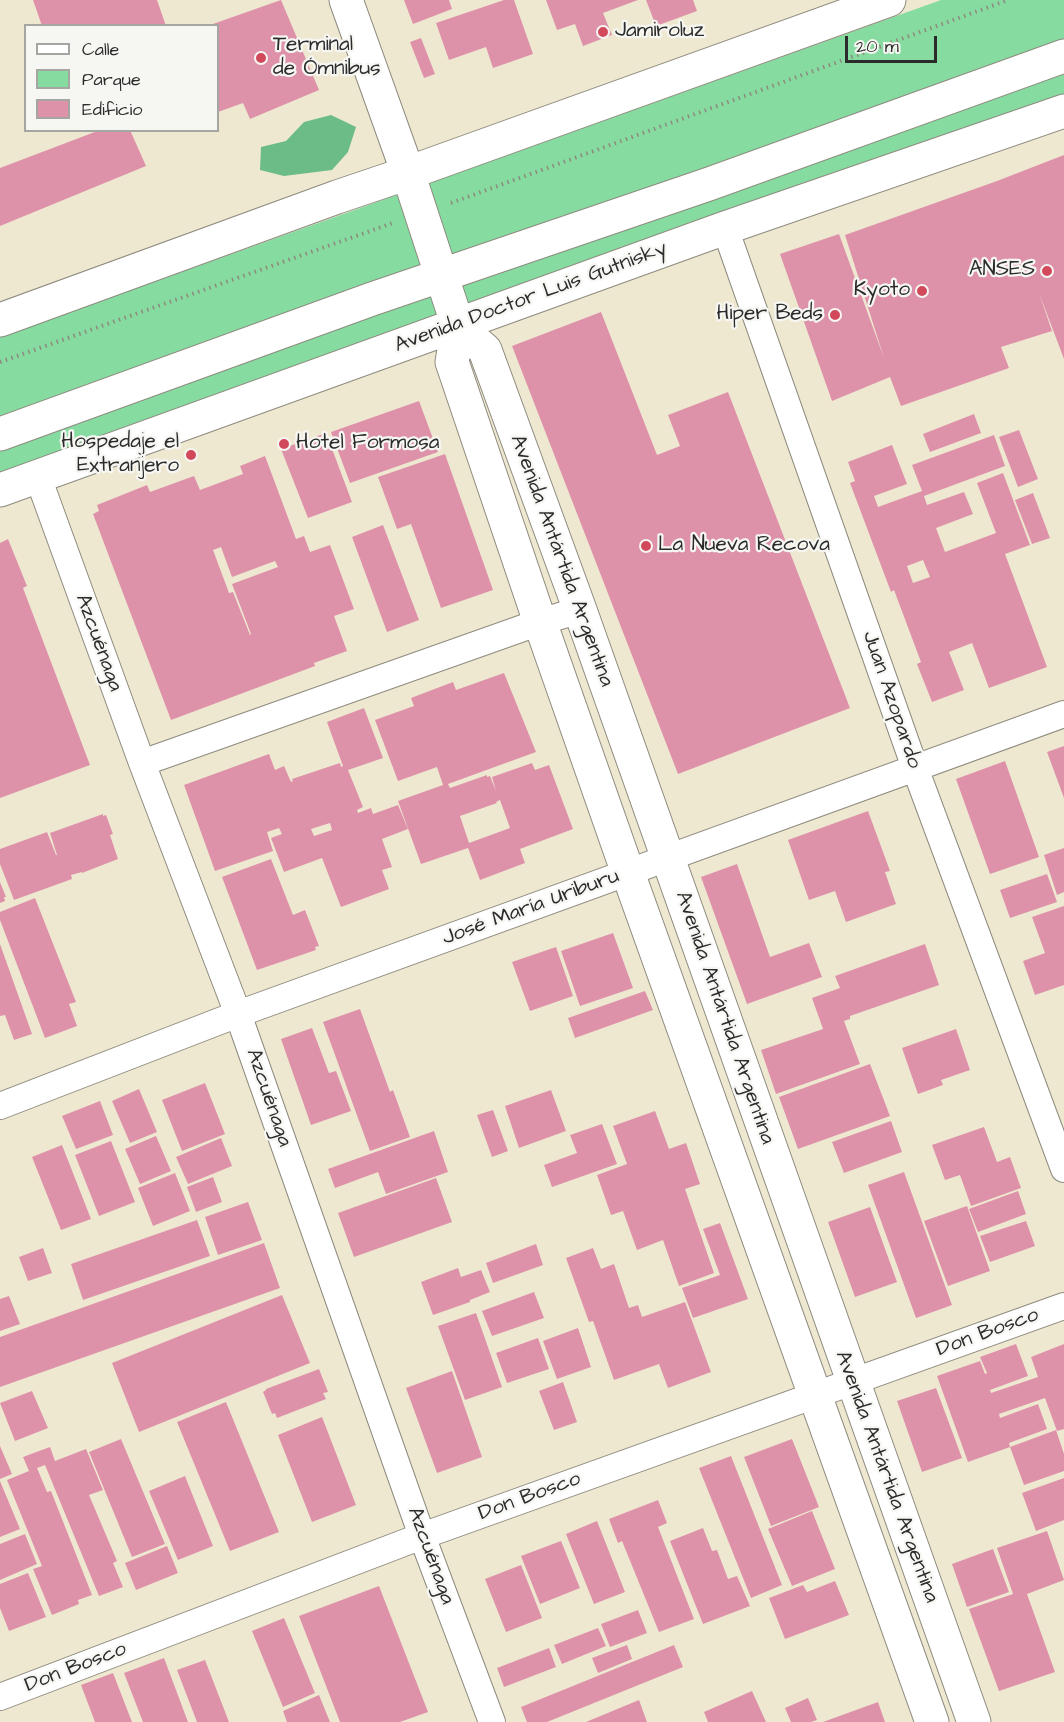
<!DOCTYPE html>
<html>
<head>
<meta charset="utf-8">
<style>
	body { margin:0 }
	#map { position:relative; width:1064px; height:1722px; overflow:hidden; background:#efe8d1; font-family:"Architects Daughter",sans-serif }
	canvas { display:block }
	.legend { position:absolute; left:24px; top:24px; width:195px; height:108px; box-sizing:border-box; background:#f6f6f2; border:2px solid #a5a5a2; margin:0; padding:8px 10px; list-style:none; font-size:18px; color:#2b2b2b }
	.legend li { display:flex; align-items:center; gap:12px; height:30px }
	.legend b { width:30px; border:2px solid #a5a5a2 }
	.scale { position:absolute; left:845px; top:36px; width:92px; height:27px; box-sizing:border-box; border:3px solid #2b2b2b; border-top:0; padding-left:8px; font-size:18px; line-height:21px; white-space:nowrap; color:#2b2b2b; -webkit-text-stroke:4px #f6f6f2; paint-order:stroke }
</style>
</head>
<body>
<div id="map">
<canvas width="1064" height="1722"></canvas>
<ul class="legend">
<li><b style="height:8px;background:#fff"></b>Calle</li>
<li><b style="height:16px;background:#86dca0"></b>Parque</li>
<li><b style="height:16px;background:#de92aa"></b>Edificio</li>
</ul>
<div class="scale">20 m</div>
</div>
<script>
const ctx = document.querySelector('canvas').getContext('2d');
ctx.lineJoin = 'round';
function paint(path, color) { ctx.fillStyle = color; ctx.fill(path, 'evenodd'); }
const poly = rows => new Path2D(rows.map(r => 'M' + r).join(''));
function strokePath(path, color, width, dash) { ctx.strokeStyle = color; ctx.lineWidth = width; ctx.lineCap = dash ? 'butt' : 'round'; ctx.setLineDash(dash || []); ctx.stroke(path); }
function label(font, color, halo, rows, align = 'center') {
  ctx.font = font + ' "Architects Daughter",sans-serif'; ctx.lineWidth = 4.5; ctx.setLineDash([]); ctx.textBaseline = 'middle'; ctx.strokeStyle = halo; ctx.fillStyle = color; for (const [text, x, y, turn = 0] of rows) {
    ctx.save(); ctx.translate(x, y); ctx.rotate((+turn || 0) * Math.PI / 180); ctx.textAlign = isNaN(turn) ? turn : align; if (halo) ctx.strokeText(text, 0, 0); ctx.fillText(text, 0, 0); ctx.restore();
  }
}
const green = poly([
	[941,0,1064,0,1064,98,0,480,0,337]
]);
const forest = poly([
	[331,115,356,127,348,152,332,170,284,176,260,170,261,147,286,141,304,122]
]);
const building = poly([
	[33,0,157,0,166,26,42,26],
	[281,0,319,90,250,119,243,103,218,112,218,26,210,25],
	[404,0,449,0,452,9,413,24],
	[504,0,514,0,533,54,493,68,486,47,449,60,436,23],
	[546,0,638,0,603,13,612,35,583,46,575,24,557,30],
	[646,0,693,0,697,11,656,26],
	[421,38,435,74,424,78,410,42],
	[100,130,130,130,146,166,0,226,0,168],
	[1064,155,1064,359,1039,293,1052,331,1001,347,1009,368,901,406,890,377,832,401,780,254,839,234,884,358,845,235,997,181],
	[601,312,657,455,680,446,668,415,728,392,850,708,678,774,512,346],
	[419,401,438,452,350,483,331,432],
	[974,414,981,433,930,452,923,434],
	[1019,430,1038,479,1018,487,999,437],
	[326,433,352,502,308,518,281,449],
	[994,435,1005,466,924,496,927,505,964,492,973,514,936,528,945,552,996,533,977,483,1003,473,1030,545,1005,554,1047,667,989,688,972,643,949,652,964,690,932,702,917,664,921,662,894,590,891,592,850,483,855,481,848,462,892,445,907,484,874,496,878,507,922,491,912,465],
	[923,560,930,577,913,583,907,566],
	[445,454,493,590,441,608,411,524,397,529,378,477],
	[265,456,296,539,304,536,310,552,330,545,354,609,334,616,347,651,314,663,315,666,171,720,93,514,99,511,97,505,147,485,150,492,194,476,200,490,243,474,240,466],
	[221,547,232,577,275,561,278,567,232,584,251,634,250,635,233,592,229,593,213,550],
	[1033,493,1050,538,1032,544,1015,500],
	[383,525,419,620,387,632,352,537],
	[8,539,27,586,23,588,90,765,0,798,0,543],
	[504,673,536,752,448,784,450,788,487,775,487,777,490,776,496,791,492,777,532,763,535,770,549,765,573,829,520,849,525,863,480,880,468,848,421,864,398,801,443,785,437,767,398,781,375,720,414,706,411,698,453,682,456,690],
	[500,800,510,828,469,843,460,816,497,803,496,802],
	[364,708,383,758,348,770,363,807,357,810,358,813,371,808,373,814,398,805,408,829,382,839,392,867,382,870,389,889,341,907,322,858,284,872,271,838,282,834,279,828,267,832,273,851,215,871,184,785,269,754,275,770,284,766,291,782,293,781,292,779,340,763,341,767,343,766,327,722],
	[330,823,332,830,314,836,311,829],
	[1064,746,1064,798,1047,752],
	[1005,761,1039,857,990,874,956,779],
	[868,811,890,871,885,872,896,904,846,922,835,891,809,900,788,840],
	[103,814,103,816,106,815,113,834,110,835,118,859,82,873,82,872,71,875,72,879,14,900,0,864,0,849,47,832,56,855,57,855,50,833],
	[1064,848,1064,892,1057,895,1044,855],
	[271,859,293,915,305,910,319,946,315,947,316,950,257,970,222,877],
	[737,864,770,957,809,943,822,977,747,1004,701,877],
	[1047,874,1057,902,1010,918,1000,890],
	[0,882,6,897,4,897,5,901,0,903],
	[35,898,76,1002,69,1004,77,1026,45,1038,0,920,0,912],
	[1064,906,1064,985,1035,995,1023,961,1045,953,1032,917],
	[613,933,633,988,580,1006,561,951],
	[0,944,32,1034,14,1040,5,1015,0,1016],
	[925,944,939,985,850,1016,850,1019,844,1021,860,1064,776,1094,761,1050,823,1029,812,998,840,988,835,976],
	[556,947,573,996,530,1011,512,962],
	[645,991,653,1010,575,1038,568,1018],
	[360,1009,390,1092,393,1090,410,1137,370,1151,323,1022],
	[312,1028,329,1073,336,1071,351,1111,311,1125,281,1039],
	[956,1029,970,1070,941,1080,943,1085,918,1094,902,1048],
	[870,1064,890,1116,798,1149,779,1097],
	[205,1083,225,1134,182,1151,162,1100],
	[139,1089,157,1132,130,1143,112,1101],
	[551,1090,566,1131,519,1148,505,1106],
	[100,1101,113,1135,76,1149,62,1116],
	[493,1110,508,1151,492,1157,477,1115],
	[655,1111,669,1149,686,1143,700,1184,685,1189,714,1273,679,1286,663,1240,637,1250,623,1211,611,1215,597,1175,627,1164,613,1126],
	[891,1121,902,1152,844,1173,832,1142],
	[602,1124,617,1164,552,1187,544,1165,577,1153,570,1135],
	[984,1127,997,1162,1010,1157,1021,1188,971,1206,960,1175,945,1180,932,1145],
	[434,1131,448,1172,386,1194,378,1172,335,1188,328,1169],
	[156,1136,171,1171,140,1184,125,1149],
	[221,1138,232,1166,188,1184,176,1157],
	[111,1141,135,1202,99,1216,75,1155],
	[62,1145,91,1219,61,1230,32,1157],
	[904,1172,952,1305,916,1318,868,1185],
	[175,1173,190,1211,153,1226,138,1188],
	[213,1177,222,1202,196,1212,187,1187],
	[436,1178,452,1222,354,1257,338,1213],
	[1018,1191,1026,1214,978,1232,969,1209],
	[248,1202,262,1240,218,1255,205,1217],
	[967,1206,990,1271,948,1286,924,1221],
	[870,1207,897,1282,855,1297,828,1222],
	[197,1220,210,1256,83,1300,71,1264],
	[1026,1221,1035,1246,990,1262,980,1236],
	[720,1223,748,1299,693,1318,682,1288,720,1275,703,1229],
	[264,1243,280,1288,0,1387,0,1337],
	[536,1244,543,1265,493,1283,486,1263],
	[43,1248,52,1273,28,1281,19,1257],
	[593,1248,601,1269,614,1264,629,1308,638,1305,642,1317,685,1302,711,1372,668,1388,659,1364,614,1380,593,1321,589,1322,566,1258],
	[458,1268,461,1277,481,1270,490,1292,470,1300,470,1302,433,1315,421,1282],
	[534,1292,544,1318,492,1336,482,1311],
	[282,1295,310,1363,139,1432,112,1363],
	[9,1296,20,1324,0,1331,0,1299],
	[476,1313,502,1387,465,1400,438,1326],
	[578,1328,591,1367,557,1379,543,1341],
	[538,1338,549,1369,507,1383,496,1353],
	[1016,1344,1028,1376,990,1390,991,1393,1038,1377,1031,1357,1064,1344,1064,1429,1057,1431,1045,1398,999,1414,1000,1418,1038,1404,1047,1429,1009,1443,1010,1447,968,1462,937,1376,980,1361,985,1374,987,1373,980,1357],
	[319,1369,328,1392,323,1393,326,1399,277,1418,275,1413,272,1414,263,1392,266,1390,266,1389],
	[452,1371,482,1457,437,1473,406,1388],
	[563,1382,577,1422,554,1430,539,1391],
	[936,1388,962,1458,922,1472,897,1401],
	[32,1391,48,1428,15,1441,0,1403],
	[226,1402,279,1532,230,1551,177,1422],
	[322,1417,356,1505,312,1522,278,1435],
	[1056,1430,1064,1454,1064,1471,1024,1485,1010,1447],
	[121,1439,165,1544,132,1557,89,1452],
	[792,1439,819,1507,771,1526,744,1457],
	[0,1446,12,1474,0,1479],
	[50,1447,55,1461,86,1449,103,1490,89,1495,117,1561,113,1563,123,1587,99,1596,45,1465,37,1468,47,1492,51,1491,92,1595,78,1600,79,1604,52,1615,33,1569,42,1566,7,1480,29,1471,23,1457],
	[731,1456,782,1585,751,1598,699,1468],
	[185,1476,213,1546,178,1560,149,1491],
	[1064,1478,1064,1520,1036,1531,1022,1493],
	[0,1481,20,1529,0,1537],
	[658,1500,667,1523,658,1527,694,1619,659,1632,622,1541,618,1543,609,1519],
	[812,1511,835,1569,792,1586,768,1529],
	[597,1521,625,1592,594,1604,566,1534],
	[703,1528,712,1551,717,1550,728,1579,737,1576,750,1606,703,1624,670,1541],
	[1047,1531,1064,1580,1027,1594,1055,1672,999,1691,969,1609,1013,1594,997,1548],
	[25,1534,37,1564,0,1580,0,1544],
	[561,1541,580,1588,540,1604,521,1556],
	[167,1546,178,1573,136,1590,125,1563],
	[993,1549,1009,1592,967,1607,952,1564],
	[521,1565,542,1618,506,1632,485,1579],
	[28,1573,46,1617,9,1631,0,1608,0,1584],
	[835,1581,849,1615,785,1639,769,1598,803,1585,807,1592],
	[379,1586,428,1712,400,1722,340,1722,299,1616],
	[638,1610,647,1633,610,1647,601,1624],
	[284,1618,315,1693,283,1707,252,1631],
	[598,1628,606,1646,562,1664,554,1645],
	[627,1645,632,1659,598,1673,592,1658],
	[674,1645,683,1667,547,1722,527,1722,521,1707],
	[549,1648,556,1667,504,1687,497,1668],
	[164,1658,188,1722,143,1722,124,1673],
	[205,1660,229,1722,197,1722,177,1670],
	[113,1673,132,1722,95,1722,81,1685],
	[752,1691,766,1722,708,1722,704,1712],
	[319,1695,330,1722,287,1722,283,1711],
	[808,1698,817,1720,811,1722,791,1722,785,1708],
	[639,1700,647,1722,586,1722],
	[878,1702,885,1722,823,1722]
]);
const path = poly([
	[451,203,1008,0],
	[0,362,393,223]
]);
const street = poly([
	[725,228,915,768,1064,1169],
	[38,477,142,763,238,1014,422,1536,492,1722],
	[142,763,540,622,580,610],
	[0,1106,238,1014,1064,714],
	[0,1697,422,1536,1064,1306]
]);
const secondary = poly([
	[346,0,408,173,458,326,452,362,540,622,628,873,932,1722],
	[0,320,337,197,408,173,889,0],
	[458,326,485,350,580,610,974,1722],
	[0,490,725,228,1064,111]
]);
const primary = poly([
	[0,434,372,299,709,184,1064,56]
]);
const markers = [
	[603,32,6,"#d1495b"],
	[261,58,6,"#d1495b"],
	[1047,271,6,"#d1495b"],
	[922,291,6,"#d1495b"],
	[835,315,6,"#d1495b"],
	[284,444,6,"#d1495b"],
	[191,455,6,"#d1495b"],
	[646,546,6,"#d1495b"]
];
const poiNames = [
	["Jamiroluz",615,32],
	["Terminal",273,46],
	["de Ómnibus",273,70],
	["ANSES",1035,271,"right"],
	["Kyoto",910,291,"right"],
	["Hiper Beds",823,315,"right"],
	["Hospedaje el",179,443,"right"],
	["Extranjero",179,467,"right"],
	["Hotel Formosa",296,444],
	["La Nueva Recova",658,546]
];
const streetNames = [
	["Avenida Doctor Luis Gutnisky",531,298,-20],
	["Avenida Antártida Argentina",561,561,70],
	["Azcuénaga",98,643,70],
	["Juan Azopardo",891,700,71],
	["José María Uriburu",531,908,-20],
	["Avenida Antártida Argentina",724,1018,71],
	["Azcuénaga",268,1098,71],
	["Don Bosco",988,1333,-20],
	["Avenida Antártida Argentina",886,1477,70],
	["Don Bosco",530,1497,-20],
	["Azcuénaga",430,1556,70],
	["Don Bosco",76,1668,-21]
];
paint(green, '#86dca0');
paint(forest, '#6cbc86');
paint(building, '#de92aa');
strokePath(street, '#8d8a7e', 28);
strokePath(secondary, '#8d8a7e', 35);
strokePath(primary, '#8d8a7e', 35);
strokePath(path, '#8d8a7e', 4, [1.5, 4.5]);
strokePath(street, '#fff', 26);
strokePath(secondary, '#fff', 33);
strokePath(primary, '#fff', 33);
for (const [x, y, r, color] of markers) { const dot = new Path2D(); dot.arc(x, y, r, 0, 2 * Math.PI); ctx.fillStyle = color; ctx.fill(dot); strokePath(dot, '#f6f6f2', 2); }
label('21px', '#2b2b2b', '#f6f6f2', poiNames, 'left');
label('21px', '#2b2b2b', '#f6f6f2', streetNames);
</script>
</body>
</html>
